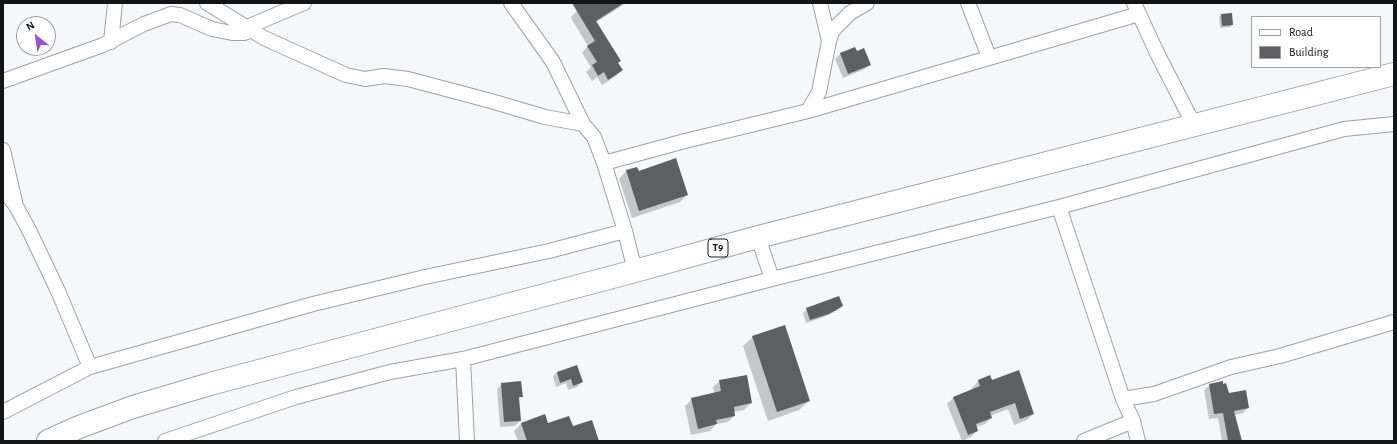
<!DOCTYPE html>
<html>
<head>
<meta charset="utf-8">
<style>
	body { margin:0 }
	#map { position:relative; width:1397px; height:444px; overflow:hidden; background:#f5f8fa; font-family:"Alegreya Sans",sans-serif }
	canvas { display:block }
	.frame { position:absolute; inset:0; border:4px solid #131415; pointer-events:none }
	.legend { position:absolute; left:1251px; top:16px; width:130px; height:52px; box-sizing:border-box; background:#fff; border:1px solid #a1a1a1; margin:0; padding:5px 7px; list-style:none; font-size:12px; color:#131415 }
	.legend li { display:flex; align-items:center; gap:8px; height:20px }
	.legend b { width:20px; border:1px solid #a1a1a1 }
	.north { position:absolute; left:16px; top:16px; width:40px; height:40px; box-sizing:border-box; background:#fff; border:1px solid #a1a1a1; border-radius:50%; rotate:330deg; font-size:11px; font-weight:700; line-height:16px; text-align:center; color:#131415 }
	.north::after { content:''; display:block; margin:auto; width:14px; height:18px; background:#9a52c5; clip-path:polygon(50% 0,100% 100%,50% 72%,0 100%) }
</style>
</head>
<body>
<div id="map">
<canvas width="1397" height="444"></canvas>
<div class="frame"></div>
<ul class="legend">
<li><b style="height:5px;background:#fff"></b>Road</li>
<li><b style="height:11px;background:#5d5f62"></b>Building</li>
</ul>
<div class="north">N</div>
</div>
<script>
const ctx = document.querySelector('canvas').getContext('2d');
ctx.lineJoin = 'round';
function paint(path, color) { ctx.fillStyle = color; ctx.fill(path, 'evenodd'); }
const poly = rows => new Path2D(rows.map(r => 'M' + r).join(''));
function strokePath(path, color, width, dash) { ctx.strokeStyle = color; ctx.lineWidth = width; ctx.lineCap = dash ? 'butt' : 'round'; ctx.setLineDash(dash || []); ctx.stroke(path); }
function label(font, color, halo, rows, align = 'center') {
  ctx.font = font + ' "Alegreya Sans",sans-serif'; ctx.lineWidth = 4; ctx.setLineDash([]); ctx.textBaseline = 'middle'; ctx.strokeStyle = halo; ctx.fillStyle = color; for (const [text, x, y, turn = 0] of rows) {
    ctx.save(); ctx.translate(x, y); ctx.rotate((+turn || 0) * Math.PI / 180); ctx.textAlign = isNaN(turn) ? turn : align; if (halo) ctx.strokeText(text, 0, 0); ctx.fillText(text, 0, 0); ctx.restore();
  }
}
const shadow = poly([
	[590,3,626,3,595,23,622,70,616,76,602,85,597,77,592,81,586,72,591,67,582,53,588,46,572,20,571,17,577,11],
	[1221,15,1232,25,1230,27,1220,28,1219,17],
	[855,48,856,52,870,64,865,69,843,78,835,59,840,54],
	[637,168,638,172,687,195,680,202,632,218,619,179,626,171],
	[842,306,838,310,824,317,806,323,803,313,807,309],
	[753,337,809,401,799,410,768,421,743,346],
	[557,372,582,382,577,387,568,390,566,383,556,387,553,377],
	[989,377,991,381,1033,414,1027,420,1014,425,1008,409,990,416,991,418,985,424,976,427,977,431,971,437,962,441,947,404,954,397,973,390,972,388,978,381],
	[720,381,751,403,744,410,733,412,734,416,728,422,716,424,710,431,691,435,685,406,692,399,714,393,713,387],
	[502,384,522,396,518,399,520,421,515,426,500,427,497,389],
	[1210,385,1228,394,1248,408,1243,413,1234,415,1241,441,1222,441,1218,418,1209,419,1204,390],
	[521,424,548,424,570,441,518,441,514,431]
]);
const building = poly([
	[572,3,624,3,596,21,621,61,618,63,623,70,608,80,604,72,598,76,592,65,597,62,587,46,595,41],
	[1232,13,1233,25,1222,26,1221,14],
	[855,47,857,51,864,48,871,65,848,74,840,53],
	[676,158,688,195,639,211,626,170,637,167,639,171],
	[839,296,843,306,829,314,810,320,806,308],
	[785,325,810,401,777,412,752,336],
	[577,365,583,382,573,386,571,379,560,383,557,372],
	[1019,370,1034,414,1020,419,1015,403,990,412,992,418,976,424,978,431,968,435,953,397,980,386,978,380,990,375,992,380],
	[747,375,752,403,734,407,735,416,716,420,717,424,698,429,691,398,721,391,719,380],
	[521,381,523,397,519,397,521,421,504,422,501,383],
	[1223,381,1223,384,1226,383,1229,393,1246,390,1249,408,1234,411,1242,441,1228,441,1223,413,1214,414,1209,384],
	[545,414,548,423,569,416,573,426,592,420,599,441,527,441,521,423]
]);
const street = poly([
	[207,3,264,38,346,75,365,79,384,76,408,79,491,101,545,117,583,124],
	[511,3,553,62,583,124,594,137,604,163,625,231,635,271],
	[820,3,829,41],
	[968,3,989,57],
	[1134,3,1157,53,1194,125],
	[247,27,304,3],
	[111,42,115,3],
	[3,81,103,45,144,24,171,14,180,15,212,29,232,33,244,33,252,30],
	[808,111,819,92,829,41,832,32,837,26,850,13,867,3],
	[3,150,15,202],
	[604,163,685,141,808,111,1139,14],
	[3,189,16,206,29,230,58,291,90,367],
	[1059,207,1123,399,1133,421,1138,441],
	[758,237,772,279],
	[463,359,467,441],
	[1123,399,1154,394,1231,367,1280,356,1394,322],
	[3,412,90,367,313,304,425,277,549,251,625,231],
	[165,441,296,397,390,372,463,359,772,279,1059,207,1344,129,1394,124],
	[1084,441,1133,421]
]);
const highway = poly([
	[48,441,79,427,133,407,210,384,635,271,758,237,1394,74]
]);
const shields = [
	[718,248,20]
];
const shieldNames = [
	["T9",718,248]
];
paint(shadow, '#0003');
paint(building, '#5d5f62');
strokePath(street, '#9fa1a4', 16);
strokePath(highway, '#9fa1a4', 24);
strokePath(street, '#fff', 14);
strokePath(highway, '#fff', 22);
for (const [x, y, w] of shields) { const box = new Path2D(); box.roundRect(x - w / 2, y - 9, w, 18, 3); ctx.fillStyle = '#fff'; ctx.fill(box); strokePath(box, '#131415', 1); }
label('bold 11px', '#131415', null, shieldNames);
</script>
</body>
</html>
